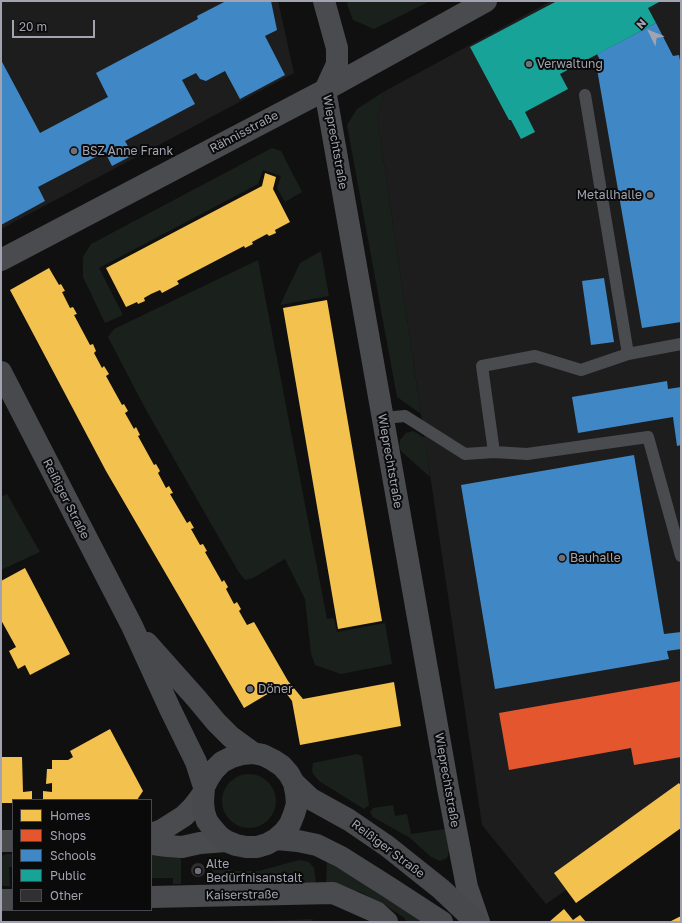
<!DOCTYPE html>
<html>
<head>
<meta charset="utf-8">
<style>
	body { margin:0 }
	#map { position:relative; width:682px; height:923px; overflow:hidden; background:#101010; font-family:"Golos Text",sans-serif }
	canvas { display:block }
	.frame { position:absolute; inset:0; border:2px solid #a1a4b0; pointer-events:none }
	.legend { position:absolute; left:12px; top:799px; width:140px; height:112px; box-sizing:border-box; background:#0b0a0b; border:1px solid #47484d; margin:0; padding:5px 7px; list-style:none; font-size:12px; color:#a1a4b0 }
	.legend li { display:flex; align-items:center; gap:8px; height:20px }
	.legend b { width:20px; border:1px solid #47484d }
	.north { position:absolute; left:630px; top:12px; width:40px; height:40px; -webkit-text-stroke:3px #0b0a0b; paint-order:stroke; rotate:313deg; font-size:11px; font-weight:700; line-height:16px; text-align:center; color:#a1a4b0 }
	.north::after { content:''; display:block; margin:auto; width:14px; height:18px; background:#a1a4b0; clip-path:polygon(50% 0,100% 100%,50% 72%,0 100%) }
	.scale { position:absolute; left:12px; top:20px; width:83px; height:18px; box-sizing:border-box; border:2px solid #a1a4b0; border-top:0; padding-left:5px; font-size:12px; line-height:14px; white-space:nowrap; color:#a1a4b0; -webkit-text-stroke:3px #0b0a0b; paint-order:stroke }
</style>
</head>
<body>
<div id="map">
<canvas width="682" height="923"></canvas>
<div class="frame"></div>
<ul class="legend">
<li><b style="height:11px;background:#f2c14e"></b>Homes</li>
<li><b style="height:11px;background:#e4572e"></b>Shops</li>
<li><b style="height:11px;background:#3f88c5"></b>Schools</li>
<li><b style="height:11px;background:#17a398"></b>Public</li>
<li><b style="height:11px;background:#303032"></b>Other</li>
</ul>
<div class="north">N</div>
<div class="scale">20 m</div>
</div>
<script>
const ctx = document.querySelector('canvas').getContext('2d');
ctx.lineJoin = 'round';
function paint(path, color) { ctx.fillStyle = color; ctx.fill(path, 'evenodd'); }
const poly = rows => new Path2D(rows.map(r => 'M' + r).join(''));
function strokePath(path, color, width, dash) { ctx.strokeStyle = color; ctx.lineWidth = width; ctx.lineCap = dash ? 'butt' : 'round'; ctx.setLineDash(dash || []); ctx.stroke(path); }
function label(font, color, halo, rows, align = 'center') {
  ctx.font = font + ' "Golos Text",sans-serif'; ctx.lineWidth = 4; ctx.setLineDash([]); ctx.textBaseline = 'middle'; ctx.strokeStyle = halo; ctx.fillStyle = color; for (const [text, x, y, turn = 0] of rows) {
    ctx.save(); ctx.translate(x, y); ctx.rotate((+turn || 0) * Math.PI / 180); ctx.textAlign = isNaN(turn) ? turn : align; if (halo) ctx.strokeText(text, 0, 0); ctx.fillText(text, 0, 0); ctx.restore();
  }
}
const built = poly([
	[1,1,278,1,294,73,1,229],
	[551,1,681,1,681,828,576,903,566,890,546,904,482,825,377,117,385,91],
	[313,919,312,922,26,922,30,921,248,922]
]);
const green = poly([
	[348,1,430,1,374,29,353,20,347,4],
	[385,91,377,117,421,414,397,397,347,125,357,109],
	[272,148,281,151,302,192,285,202,277,188,281,176,263,170,258,184,99,268,123,315,105,323,83,277,83,257,91,244],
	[321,251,329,296,280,305,300,263],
	[258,260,327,619,334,618,337,632,385,623,392,664,341,674,315,665,311,654,305,599,285,559,253,578,245,580,238,571,145,408,108,337,114,329],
	[413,431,425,438,430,477,402,452,399,447,400,440,406,433],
	[7,494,40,552,1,570,1,497],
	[357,754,362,756,369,805,364,809,319,781,313,774,312,769,313,763],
	'222 801a27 27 0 1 1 54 0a27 27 0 1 1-54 0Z',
	[393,805,395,816,407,814,411,834,445,829,449,850,447,858,440,861,431,857,410,838,373,817,370,813,373,808],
	[7,854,13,854,13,867,9,867,10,886,4,886,1,885,1,856],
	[151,856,178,856,181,859,181,884,173,884,173,878,151,878],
	[299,860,309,862,314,868,316,884,308,885,301,877,211,878,213,874,211,868,204,861,211,865,234,871,259,871],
	[327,862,384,895,424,922,408,922,403,917,380,902,360,892,336,888,326,884]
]);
const homes = poly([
	[265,173,276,177,273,189,290,222,275,230,276,233,269,236,267,234,252,242,253,244,245,248,244,246,177,281,179,284,162,293,160,290,151,294,144,298,145,301,138,304,137,302,126,307,106,268,262,186],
	[49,268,59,285,61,284,65,291,62,292,70,308,73,307,77,314,74,315,90,345,93,344,96,351,94,353,102,368,104,366,109,374,106,376,122,405,124,404,128,411,125,413,134,429,136,427,140,435,138,436,154,465,156,464,160,471,158,473,166,488,169,486,173,493,170,494,187,523,190,521,194,528,191,529,200,545,203,544,207,551,205,552,222,582,224,580,228,587,226,589,234,604,237,602,241,609,239,611,247,625,254,622,288,681,303,699,394,682,401,726,300,745,292,701,281,686,244,708,106,471,10,290],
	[327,300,382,621,338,629,283,308],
	[25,568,70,654,30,675,25,665,18,669,9,651,16,647,1,620,1,581],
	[110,729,143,791,137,800,43,800,43,791,52,792,52,783,46,784,47,769,52,769,52,760,68,760,73,757,70,751],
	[1,757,22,757,23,792,32,791,32,800,13,800,13,803,1,803],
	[679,783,681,786,681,828,576,903,554,873],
	[564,909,573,920,580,915,586,922,549,922],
	[681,916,681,922,669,922]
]);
const shops = poly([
	[681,681,681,757,634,765,631,748,509,770,499,713]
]);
const schools = poly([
	[226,1,271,1,277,30,265,36,285,75,240,99,225,71,206,81,200,79,196,73,182,80,195,104,125,141,133,155,112,166,105,152,38,187,45,201,1,225,1,60,40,133,108,97,96,73,198,19,197,16],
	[656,23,673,56,679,55,681,66,681,322,642,328,597,69,604,68,597,54],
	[604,278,614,342,591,345,582,281],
	[667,381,668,389,681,387,681,445,677,446,673,417,578,433,572,397],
	[634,455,664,634,681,632,681,649,667,651,669,659,495,689,461,485]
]);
const public = poly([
	[557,1,661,1,648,8,656,23,560,74,568,89,525,112,535,132,521,139,511,120,509,120,470,47]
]);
const building = poly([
	'191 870a7 7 0 1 1 14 0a7 7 0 1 1-14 0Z'
]);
const lane = poly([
	[585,95,628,354,681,344],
	[383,418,405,416,465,454,494,452,482,366,535,356,581,370,628,354],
	[494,452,527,454,648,437,681,556]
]);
const street = poly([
	[324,1,337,48,337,64,325,90,448,788,467,887,479,922],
	[1,260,325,90,486,1],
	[151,834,162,830,184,816,193,807,203,794],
	[1,841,13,841],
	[151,844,168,846,182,847,200,843,226,841],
	[151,897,333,893,376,912,387,922],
	[1,900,13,900]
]);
const secondary = poly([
	[1,372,132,626,170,709,196,762,204,787],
	[147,643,196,698,216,722,231,737,253,753],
	[294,783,311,799,349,820,387,846,441,889,476,922],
	[276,839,284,832,290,824,294,814,297,804,296,793,294,783,289,774,282,766,273,760,263,755,253,753,242,754,232,757,222,762,214,770,208,779,204,787,203,802,204,812,207,821,213,829,219,836,226,841,236,845,246,847,257,847,267,844,276,839,298,841,317,845,341,857,390,888,442,922]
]);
const markers = [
	[529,64,4,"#6e7078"],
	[74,151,4,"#6e7078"],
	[650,195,4,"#6e7078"],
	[562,558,4,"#6e7078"],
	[250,689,4,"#6e7078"],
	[198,871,4,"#6e7078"]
];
const poiNames = [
	["Verwaltung",537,64],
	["BSZ Anne Frank",82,151],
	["Metallhalle",642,195,"right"],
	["Bauhalle",570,558],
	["Döner",258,689],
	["Alte",206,864],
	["Bedürfnisanstalt",206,878]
];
const streetNames = [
	["Rähnisstraße",244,132,-28],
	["Wieprechtstraße",335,142,80],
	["Wieprechtstraße",390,461,80],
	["Reißiger Straße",66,499,63],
	["Wieprechtstraße",447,780,80],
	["Reißiger Straße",388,849,37],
	["Kaiserstraße",242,895,-1]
];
paint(built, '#1d1d1e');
paint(green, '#1a201c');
paint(homes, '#f2c14e');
paint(shops, '#e4572e');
paint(schools, '#3f88c5');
paint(public, '#17a398');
paint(building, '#303032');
strokePath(lane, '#4a4b4f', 12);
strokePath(street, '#4a4b4f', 22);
strokePath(secondary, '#48494d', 22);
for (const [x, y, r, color] of markers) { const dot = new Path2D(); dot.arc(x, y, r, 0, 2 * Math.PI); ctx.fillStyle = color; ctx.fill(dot); strokePath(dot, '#0b0a0b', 1.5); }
label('12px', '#a1a4b0', '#0b0a0b', poiNames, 'left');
label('12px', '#a1a4b0', '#0b0a0b', streetNames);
</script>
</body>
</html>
